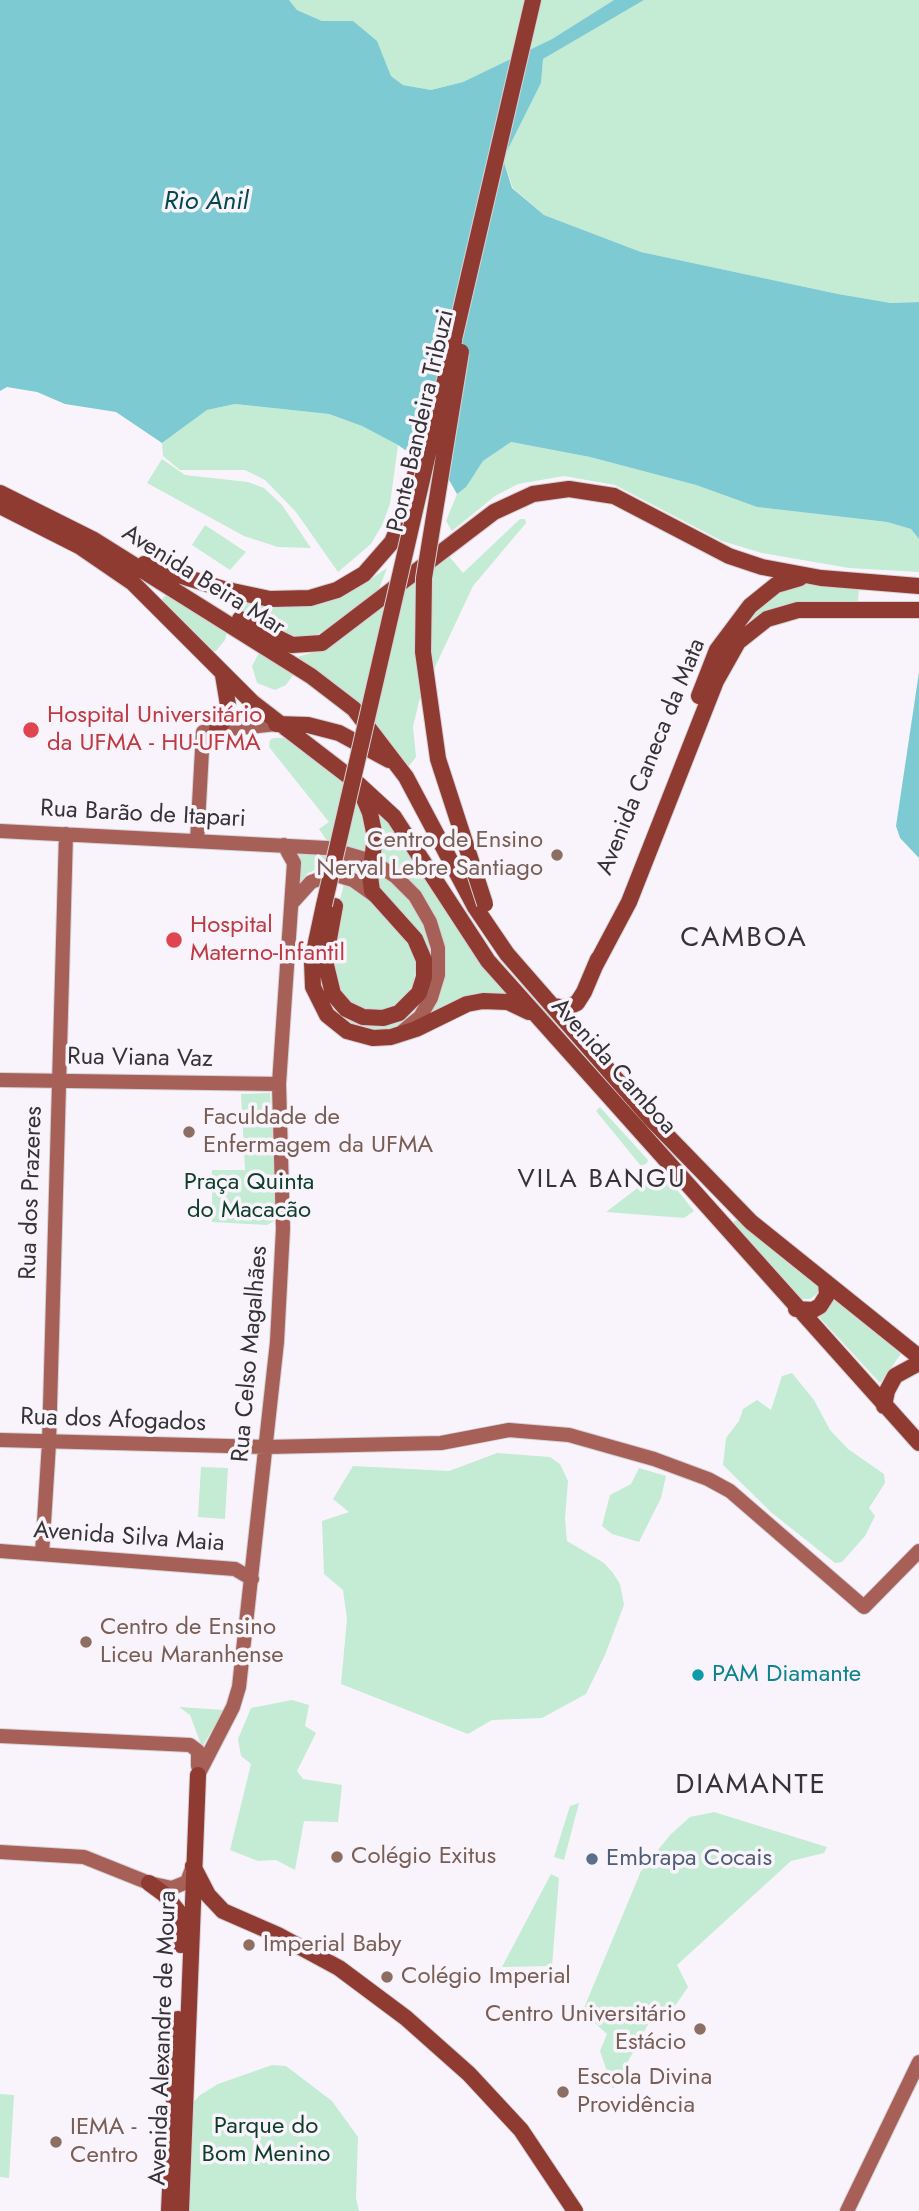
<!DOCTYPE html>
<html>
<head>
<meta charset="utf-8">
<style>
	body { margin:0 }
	canvas { display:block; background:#f9f4fb }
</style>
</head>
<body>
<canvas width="919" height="2211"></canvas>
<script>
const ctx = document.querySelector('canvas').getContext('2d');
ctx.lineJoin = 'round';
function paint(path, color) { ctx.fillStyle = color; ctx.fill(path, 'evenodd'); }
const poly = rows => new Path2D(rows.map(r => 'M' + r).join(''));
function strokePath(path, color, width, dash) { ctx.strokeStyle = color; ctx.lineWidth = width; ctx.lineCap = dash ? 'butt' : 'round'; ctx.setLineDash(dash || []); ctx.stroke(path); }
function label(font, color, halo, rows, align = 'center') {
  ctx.font = font + ' Jost,sans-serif'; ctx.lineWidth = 7; ctx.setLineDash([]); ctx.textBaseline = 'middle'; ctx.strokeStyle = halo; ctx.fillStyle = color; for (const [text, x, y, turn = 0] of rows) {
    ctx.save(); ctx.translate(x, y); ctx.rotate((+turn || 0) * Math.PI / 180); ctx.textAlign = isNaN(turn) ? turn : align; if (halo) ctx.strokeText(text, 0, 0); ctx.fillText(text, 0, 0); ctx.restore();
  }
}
const green = poly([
	[289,0,614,0,552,39,463,82,431,90,403,85,391,76,382,54,353,21,322,21,297,10],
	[644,0,919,0,919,302,891,303,838,294,641,252,544,215,513,188,503,159,541,83,543,59],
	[235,404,329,414,362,426,398,445,390,504,382,525,371,544,338,572,296,512,265,480,245,470,180,470,163,456,162,443,207,410],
	[511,442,590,457,696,485,757,507,887,522,911,529,919,539,919,572,849,568,762,553,722,541,615,485,564,476,518,484,495,496,452,531,446,521,457,494,466,486,483,461],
	[162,459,185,475,248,482,264,488,282,505,311,548,278,547,244,536,147,483],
	[520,519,525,519,526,523,473,586,419,701,413,727,416,757,408,767,294,658,331,647,448,555,463,573],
	[205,525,246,552,230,570,192,545],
	[387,568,379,589,337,625,305,640,285,635,223,601,299,605,329,598,362,585],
	[802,582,859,588,858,602,813,601,779,606,764,612,741,629,754,609,777,590],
	[167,594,227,632,225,640,216,651,211,652,160,601],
	[260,651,293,675,286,685,275,690,257,683,252,666],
	[274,738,284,738,343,781,363,808,369,830,365,851,329,844,319,829,329,822,269,747,270,740],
	[375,806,384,815,469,947,515,1000,429,1016,439,996,444,950,442,937,433,912,420,892,380,855],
	[305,849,362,863,361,868,357,872,325,866,308,873,298,885,298,854],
	[379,873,402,889,421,916,431,947,430,986,406,1023,386,1033,359,1030,328,1007,329,997,385,1023,428,974,382,894,374,875],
	[344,884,368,896,411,944,416,959,414,982,403,1002,389,1010,364,1010,349,1003,331,978,338,907],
	[270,1093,276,1193,274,1221,267,1225,212,1222,212,1170,245,1170,241,1094],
	[600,1107,648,1160,647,1163,641,1166,596,1111],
	[661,1170,694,1211,684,1218,606,1212],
	[741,1218,820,1285,817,1294,810,1299,802,1299,731,1223],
	[835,1297,901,1354,880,1383,819,1317],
	[792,1373,814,1400,830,1430,848,1449,884,1474,885,1483,869,1508,875,1516,865,1536,842,1562,835,1563,772,1513,723,1465,726,1438,739,1421,743,1409,757,1400,771,1410,782,1376],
	[497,1453,550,1457,560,1464,568,1481,565,1518,567,1541,604,1563,613,1573,620,1584,624,1605,605,1655,586,1694,542,1718,492,1720,468,1734,341,1684,347,1619,343,1590,324,1574,322,1521,349,1512,333,1499,353,1466,449,1471],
	[201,1467,228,1468,225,1519,198,1517],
	[639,1468,666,1476,661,1498,639,1542,612,1534,602,1526,610,1495,631,1484],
	[292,1700,309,1705,305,1726,316,1733,297,1771,303,1779,342,1785,338,1822,304,1821,295,1870,276,1860,258,1861,230,1850,251,1764,241,1756,238,1739,251,1708],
	[179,1707,224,1710,202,1747,190,1715],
	[579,1803,564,1860,554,1857,570,1806],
	[714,1812,827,1847,824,1853,791,1861,677,1965,688,1987,664,2022,650,2021,613,2089,600,2051,607,2034,589,2018,584,2008,641,1871,671,1834,690,1817],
	[551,1874,559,1878,552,1966,502,1967],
	[272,2065,286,2066,332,2101,358,2137,356,2198,359,2211,189,2211,193,2103,200,2095,218,2084],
	[0,2094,14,2095,9,2178,0,2177]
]);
const water = poly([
	[0,0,289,0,297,10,322,21,353,21,377,41,391,76,403,85,431,90,463,82,552,39,614,0,644,0,543,59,541,83,503,159,512,188,544,215,641,252,838,294,891,303,919,302,919,539,911,529,887,522,757,507,696,485,590,457,511,442,483,461,466,487,457,494,449,480,398,445,362,426,329,414,235,404,207,410,162,443,116,412,65,404,37,392,7,387,0,391],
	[919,672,919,858,900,838,896,826]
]);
const secondary = poly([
	[0,831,327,848,372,861,396,877,415,896,430,922,438,948,438,975,431,998,420,1017,403,1031],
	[197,841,203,732,276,724],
	[292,903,311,882,333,874,353,880,374,895],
	[0,1080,279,1084],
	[0,1440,267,1447,441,1443,509,1430,569,1435,654,1459,708,1479,730,1491,864,1607,919,1551],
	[0,1551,235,1569,252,1579],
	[42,1554,49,1443,66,834],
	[0,1736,190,1745,198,1751,198,1766],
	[198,1775,233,1707,239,1687,277,1342,283,1229,279,1084,294,863,284,845],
	[0,1852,84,1857,149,1883,172,1888,187,1882,193,1866],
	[847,2211,919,2062]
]);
const primary = poly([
	[451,352,533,0],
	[0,493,94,540,311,676,354,709,406,777,475,907,507,954,651,1119,751,1222,919,1357],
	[0,506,79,546,133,583,252,702,356,782,394,817,488,961,919,1443],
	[144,564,223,589,270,599,310,598,337,590,364,574,392,542,403,516,422,451],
	[240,619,292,645,322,643,494,512,533,494,569,489,614,496,729,556,762,567,821,578,919,586],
	[699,696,717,650,750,606,776,585,800,578],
	[276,724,308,725,339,733,389,760],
	[217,730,226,717,228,705,223,675],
	[324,905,312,961,313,987,327,1015,347,1031,373,1038,391,1037,416,1029,467,1004,483,1001,508,1002,529,1012],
	[335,906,325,961,333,994,346,1009,363,1017,383,1018,399,1013,419,993,424,977,424,960,415,939,372,891,370,876,375,837,370,813,359,787],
	[595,966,629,902,716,681,738,642,767,619,798,610,919,610],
	[553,1006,565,1008,577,1003,584,992,598,959],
	[796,1309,813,1310,820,1306,827,1295,826,1282],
	[884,1406,887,1391,895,1376,919,1363],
	[193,1866,208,1895,223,1911,278,1935,339,1968,406,2018,469,2074,521,2130,575,2211],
	[149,1883,164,1894,178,1911,181,1945],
	[169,2211,178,2019],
	[181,2211,198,1775]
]);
const primaryBridge = poly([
	[461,352,424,578,423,652,438,759,485,904],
	[324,905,454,341]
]);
const markers = [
	[31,730,9,"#e0444e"],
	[557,855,7,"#8d6e63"],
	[174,940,9,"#e0444e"],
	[189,1132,7,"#8d6e63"],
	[86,1642,7,"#8d6e63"],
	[698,1675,7,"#0f9aa8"],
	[337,1857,7,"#8d6e63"],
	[592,1859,7,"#5c6f8a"],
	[249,1945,7,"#8d6e63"],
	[387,1977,7,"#8d6e63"],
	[700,2029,7,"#8d6e63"],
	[563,2092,7,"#8d6e63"],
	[56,2142,7,"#8d6e63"]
];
const streetNames = [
	["Ponte Bandeira Tribuzi",422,421,-77],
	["Avenida Beira Mar",203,581,32],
	["Avenida Caneca da Mata",652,757,-68],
	["Rua Barão de Itapari",143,815,3],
	["Rua Viana Vaz",140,1059,1],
	["Avenida Camboa",613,1067,48],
	["Rua dos Prazeres",32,1193,-88],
	["Rua Celso Magalhães",251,1354,-85],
	["Rua dos Afogados",113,1421,2],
	["Avenida Silva Maia",129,1538,4],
	["Avenida Alexandre de Moura",164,2038,-88]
];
const healthNames = [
	["Hospital Universitário",47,716],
	["da UFMA - HU-UFMA",47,744],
	["Hospital",190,926],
	["Materno-Infantil",190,954]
];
const educationNames = [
	["Centro de Ensino",543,841,"right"],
	["Nerval Lebre Santiago",543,869,"right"],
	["Faculdade de",203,1118],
	["Enfermagem da UFMA",203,1146],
	["Centro de Ensino",100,1628],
	["Liceu Maranhense",100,1656],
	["Colégio Exitus",351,1857],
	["Imperial Baby",263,1945],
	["Colégio Imperial",401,1977],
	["Centro Universitário",686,2015,"right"],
	["Estácio",686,2043,"right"],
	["Escola Divina",577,2078],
	["Providência",577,2106],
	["IEMA -",70,2128],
	["Centro",70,2156]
];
const parkNames = [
	["Praça Quinta",249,1183],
	["do Macacão",249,1211],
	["Parque do",266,2127],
	["Bom Menino",266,2155]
];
const cultureNames = [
	["PAM Diamante",712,1675]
];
const serviceNames = [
	["Embrapa Cocais",606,1859]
];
const waterNames = [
	["Rio Anil",206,203]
];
const neighbourhoodNames = [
	["VILA BANGU",602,1181]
];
const quarterNames = [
	["CAMBOA",744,939],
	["DIAMANTE",751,1786]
];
paint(green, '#c4ebd4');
paint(water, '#7ecad2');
strokePath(secondary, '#d6d1d7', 16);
strokePath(primary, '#d6d1d7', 18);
strokePath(secondary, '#a66057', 14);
strokePath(primary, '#8f3b32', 16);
strokePath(primaryBridge, '#d6d1d7', 18, []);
strokePath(primaryBridge, '#8f3b32', 16);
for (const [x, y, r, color] of markers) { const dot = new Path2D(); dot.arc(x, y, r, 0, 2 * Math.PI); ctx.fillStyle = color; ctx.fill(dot); strokePath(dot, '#f9f4fb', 2.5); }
label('24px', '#353335', '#f9f4fb', streetNames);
label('24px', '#be3a42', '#f9f4fb', healthNames, 'left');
label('24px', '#785e54', '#f9f4fb', educationNames, 'left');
label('24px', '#0d3e28', '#f9f4fb', parkNames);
label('24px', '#0d838f', '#f9f4fb', cultureNames, 'left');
label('24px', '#4e5e75', '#f9f4fb', serviceNames, 'left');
label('italic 26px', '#004a4f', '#f9f4fb', waterNames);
ctx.letterSpacing = '2px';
label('26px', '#353335', '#f9f4fb', neighbourhoodNames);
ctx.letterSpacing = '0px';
ctx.letterSpacing = '2px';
label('28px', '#353335', '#f9f4fb', quarterNames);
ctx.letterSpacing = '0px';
</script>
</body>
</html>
